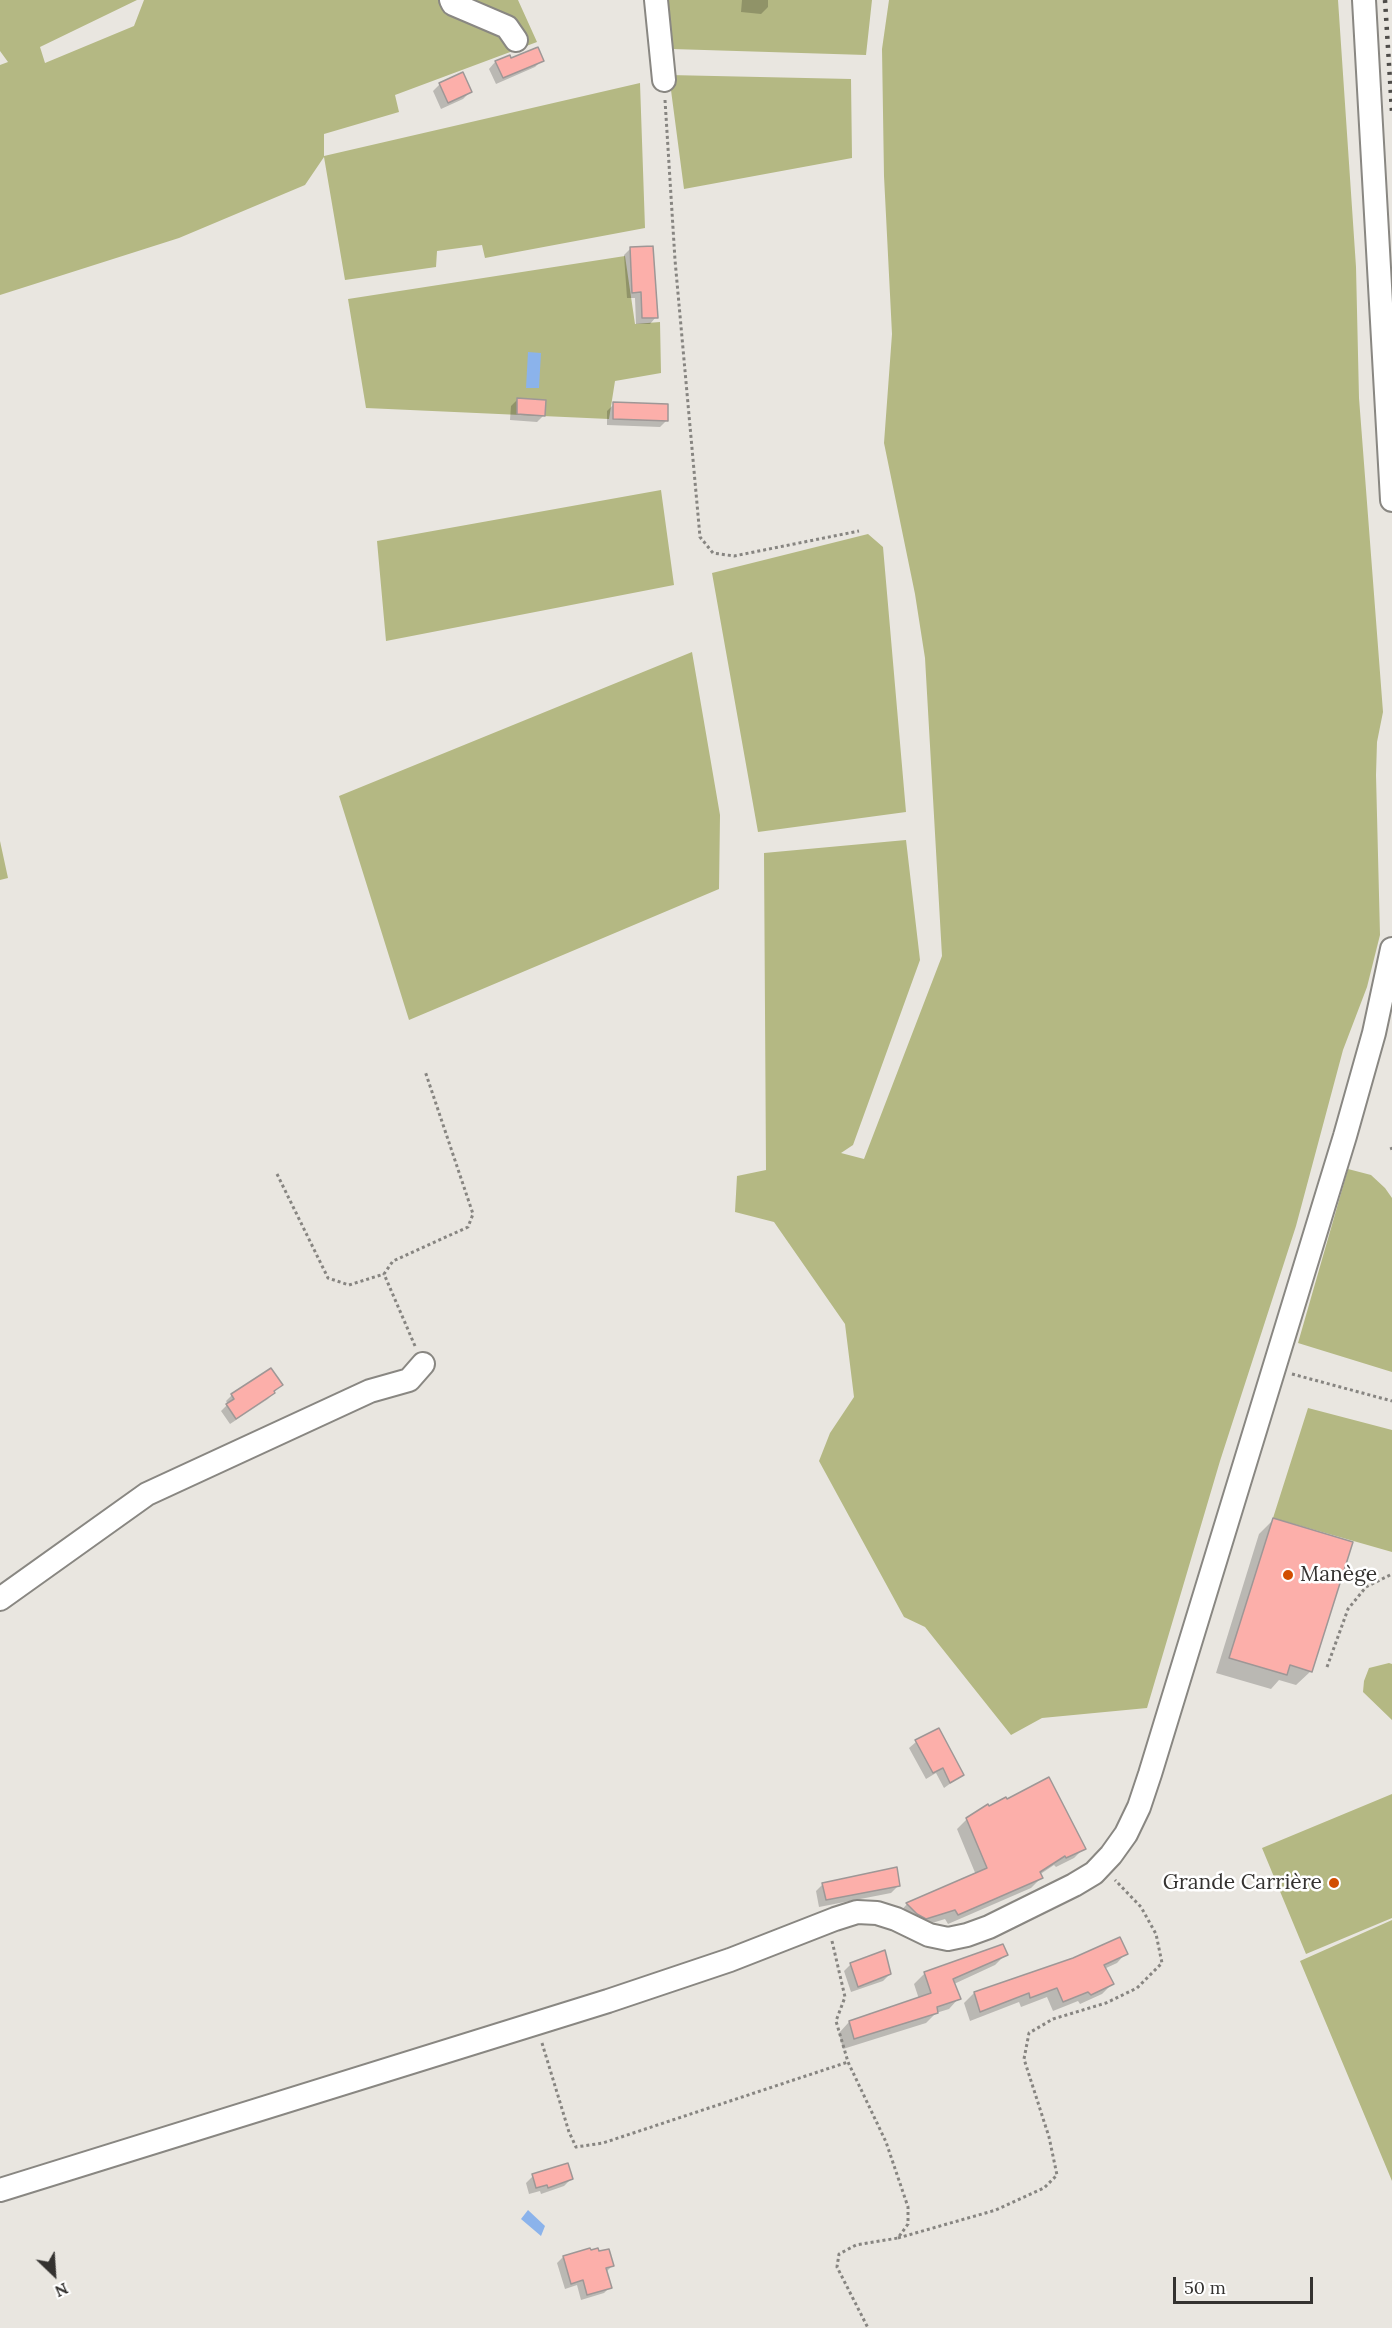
<!DOCTYPE html>
<html>
<head>
<meta charset="utf-8">
<style>
	body { margin:0 }
	#map { position:relative; width:1392px; height:2328px; overflow:hidden; background:#e9e6e0; font-family:Lora,serif }
	canvas { display:block }
	.north { position:absolute; left:24px; top:2244px; width:60px; height:60px; -webkit-text-stroke:4px #fff; paint-order:stroke; rotate:155deg; font-size:16px; font-weight:700; line-height:24px; text-align:center; color:#343230 }
	.north::after { content:''; display:block; margin:auto; width:21px; height:27px; background:#343230; clip-path:polygon(50% 0,100% 100%,50% 72%,0 100%) }
	.scale { position:absolute; left:1173px; top:2277px; width:140px; height:27px; box-sizing:border-box; border:3px solid #343230; border-top:0; padding-left:8px; font-size:18px; line-height:21px; white-space:nowrap; color:#343230; -webkit-text-stroke:4px #fff; paint-order:stroke }
</style>
</head>
<body>
<div id="map">
<canvas width="1392" height="2328"></canvas>
<div class="north">N</div>
<div class="scale">50 m</div>
</div>
<script>
const ctx = document.querySelector('canvas').getContext('2d');
ctx.lineJoin = 'round';
function paint(path, color) { ctx.fillStyle = color; ctx.fill(path, 'evenodd'); }
const poly = rows => new Path2D(rows.map(r => 'M' + r).join(''));
function strokePath(path, color, width, dash) { ctx.strokeStyle = color; ctx.lineWidth = width; ctx.lineCap = dash ? 'butt' : 'round'; ctx.setLineDash(dash || []); ctx.stroke(path); }
function label(font, color, halo, rows, align = 'center') {
  ctx.font = font + ' Lora,serif'; ctx.lineWidth = 5; ctx.setLineDash([]); ctx.textBaseline = 'middle'; ctx.strokeStyle = halo; ctx.fillStyle = color; for (const [text, x, y, turn = 0] of rows) {
    ctx.save(); ctx.translate(x, y); ctx.rotate((+turn || 0) * Math.PI / 180); ctx.textAlign = isNaN(turn) ? turn : align; if (halo) ctx.strokeText(text, 0, 0); ctx.fillText(text, 0, 0); ctx.restore();
  }
}
const green = poly([
	[0,0,137,0,40,47,45,63,134,26,144,0,518,0,537,42,395,95,399,112,324,134,324,156,640,83,645,228,485,258,482,245,437,251,436,267,345,280,324,157,305,185,179,238,0,295,0,65,8,62,0,51],
	[668,0,872,0,866,55,672,49],
	[889,0,1338,0,1356,267,1359,398,1383,712,1377,742,1376,775,1380,935,1367,987,1343,1050,1296,1226,1220,1461,1147,1708,1042,1718,1011,1735,925,1627,904,1617,819,1461,830,1433,854,1397,845,1324,774,1222,735,1212,737,1176,766,1170,764,853,906,840,920,960,853,1145,841,1153,864,1159,942,956,925,658,915,594,884,443,892,334,884,176,882,49],
	[669,75,851,79,852,158,684,189],
	[625,256,635,324,660,322,661,373,615,381,609,419,366,408,348,299],
	[661,490,674,585,386,641,377,541],
	[868,534,883,547,906,812,758,832,712,573],
	[692,652,720,815,719,889,409,1020,339,796],
	[0,841,8,878,0,880],
	[1348,1169,1371,1175,1385,1188,1392,1198,1392,1372,1298,1343],
	[1308,1408,1392,1430,1392,1552,1273,1518],
	[1389,1663,1392,1664,1392,1720,1363,1692,1364,1681,1369,1668],
	[1392,1794,1392,1918,1306,1954,1262,1848],
	[1392,1920,1392,2181,1300,1961]
]);
const water = poly([
	[528,352,541,353,539,388,526,388],
	[528,2210,545,2226,541,2236,521,2219]
]);
const shadow = poly([
	[742,0,768,0,768,7,761,14,741,12],
	[509,57,510,60,542,60,535,67,496,84,489,69,495,62],
	[440,84,470,92,463,99,441,109,433,91],
	[630,249,656,317,650,324,636,324,635,298,627,298,624,255],
	[518,399,544,415,537,422,510,420,511,406],
	[614,404,667,420,660,427,607,425,607,411],
	[281,1385,268,1399,230,1424,221,1411,228,1404,226,1401,232,1395],
	[1273,1520,1311,1671,1296,1685,1279,1680,1271,1689,1216,1673,1259,1534],
	[938,1730,962,1775,944,1788,936,1773,926,1779,909,1748,916,1742],
	[967,1819,1084,1848,1074,1858,1056,1867,1054,1865,1039,1875,1041,1878,1031,1888,948,1924,945,1919,916,1928,898,1914,907,1904,976,1875,957,1829],
	[823,1884,898,1886,891,1893,819,1907,816,1891],
	[1126,1953,1117,1963,1104,1969,1112,1984,1102,1994,1080,2004,1078,2001,1053,2011,1047,1997,1021,2007,1019,2002,970,2021,964,2003,974,1993,1073,1960],
	[1006,1954,995,1965,954,1984,959,1998,949,2009,936,2013,926,2023,843,2049,839,2033,849,2022,919,1999,914,1984,925,1973],
	[851,1964,890,1974,883,1981,851,1992,844,1971],
	[533,2176,571,2179,564,2186,541,2194,540,2191,529,2194,526,2183],
	[563,2257,612,2266,605,2273,610,2287,604,2293,581,2300,577,2285,565,2289,557,2263]
]);
const building = poly([
	[538,47,544,61,503,78,495,61,510,55,511,58,538,47],
	[463,72,472,92,448,103,439,83,463,72],
	[653,246,658,318,642,318,641,292,632,293,630,247,653,246],
	[517,398,546,400,545,416,517,414,517,398],
	[613,402,668,404,668,421,613,419,613,402],
	[271,1368,283,1385,274,1391,275,1393,236,1419,226,1404,234,1399,231,1394,271,1368],
	[1273,1518,1353,1542,1312,1672,1290,1665,1287,1675,1229,1658,1273,1518],
	[939,1728,964,1775,950,1783,943,1768,933,1773,915,1740,939,1728],
	[1049,1777,1086,1849,1066,1858,1065,1856,1040,1872,1043,1878,958,1915,955,1910,926,1919,917,1914,906,1903,987,1868,966,1818,988,1804,989,1806,1006,1797,1007,1799,1049,1777],
	[897,1867,900,1886,826,1900,822,1883,897,1867],
	[1120,1937,1128,1954,1104,1965,1114,1984,1091,1995,1088,1992,1063,2002,1057,1988,1030,1998,1029,1993,980,2012,974,1992,1073,1958,1120,1937],
	[1003,1944,1008,1955,953,1979,961,1999,937,2007,938,2013,854,2039,849,2021,931,1993,924,1972,1003,1944],
	[885,1950,891,1974,858,1987,850,1963,885,1950],
	[568,2163,573,2179,548,2188,547,2185,536,2188,532,2174,568,2163],
	[590,2248,591,2250,598,2248,599,2251,609,2249,614,2266,606,2268,612,2288,587,2295,583,2280,571,2284,563,2256,590,2248]
]);
const path = poly([
	[665,100,675,260,700,537,713,553,734,556,859,531],
	[1391,1147,1392,1150],
	[277,1174,328,1278,349,1285,384,1274],
	[415,1346,384,1274,393,1261,468,1227,473,1214,425,1071],
	[1292,1374,1392,1401],
	[1327,1667,1348,1609,1366,1587,1392,1574],
	[832,1941,845,1997,836,2021,848,2062,886,2142,908,2207,908,2224,898,2238,856,2245,839,2254,837,2267,868,2328],
	[542,2043,569,2132,576,2147,603,2143,848,2062],
	[898,2238,996,2210,1044,2188,1057,2175,1049,2137,1024,2059,1029,2033,1053,2019,1106,2003,1137,1988,1162,1963,1156,1934,1141,1907,1115,1880]
]);
const minor = poly([
	[451,0,453,4,507,27,516,40],
	[656,0,664,80],
	[1364,0,1392,500],
	[0,1599,147,1494,370,1391,409,1380,423,1364],
	[0,2190,608,2001,730,1960,835,1919,857,1912,877,1913,896,1919,929,1935,948,1939,967,1935,989,1927,1074,1885,1094,1873,1111,1855,1126,1834,1139,1807,1150,1774,1345,1136,1374,1033,1392,949]
]);
const rail = poly([
	[1385,0,1392,112]
]);
const markers = [
	[1288,1575,6,"#d14d00"],
	[1334,1883,6,"#d14d00"]
];
const poiNames = [
	["Manège",1300,1575],
	["Grande Carrière",1322,1883,"right"]
];
paint(green, '#b4b883');
paint(water, '#8bb3eb');
paint(shadow, '#0003');
paint(building, '#fcafaa');
strokePath(building, '#9e9796', 1.5);
strokePath(minor, '#898782', 26);
strokePath(path, '#878581', 3, [3, 3]);
strokePath(minor, '#fff', 22);
strokePath(rail, '#4e4c49', 4.5, [3, 6]);
for (const [x, y, r, color] of markers) { const dot = new Path2D(); dot.arc(x, y, r, 0, 2 * Math.PI); ctx.fillStyle = color; ctx.fill(dot); strokePath(dot, '#fff', 2); }
label('21px', '#343230', '#fff', poiNames, 'left');
</script>
</body>
</html>
